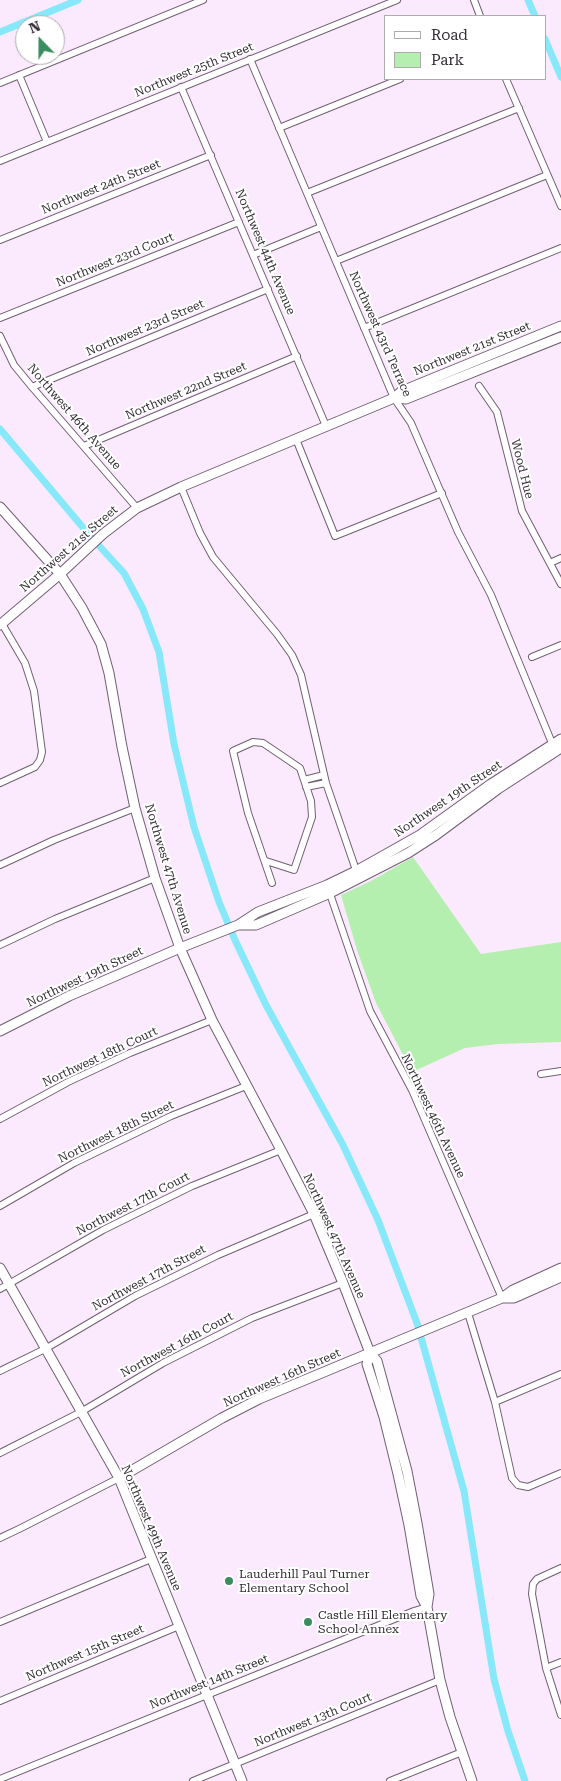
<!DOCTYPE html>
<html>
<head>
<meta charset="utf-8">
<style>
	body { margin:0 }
	#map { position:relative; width:561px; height:1781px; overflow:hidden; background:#fbeafd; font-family:"Roboto Serif",serif }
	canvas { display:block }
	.legend { position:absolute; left:384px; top:15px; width:162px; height:65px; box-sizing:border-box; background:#fff; border:1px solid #aeabaf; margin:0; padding:6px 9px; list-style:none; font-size:15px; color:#352d36 }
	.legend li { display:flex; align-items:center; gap:10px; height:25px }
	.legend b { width:25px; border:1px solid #aeabaf }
	.north { position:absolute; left:15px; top:15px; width:50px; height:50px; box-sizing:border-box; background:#fff; border:1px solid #aeabaf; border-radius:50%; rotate:338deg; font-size:14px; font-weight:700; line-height:20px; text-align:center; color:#352d36 }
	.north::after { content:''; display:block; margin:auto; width:18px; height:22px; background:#3a8d60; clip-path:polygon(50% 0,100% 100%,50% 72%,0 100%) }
</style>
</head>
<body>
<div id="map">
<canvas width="561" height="1781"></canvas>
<ul class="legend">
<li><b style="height:6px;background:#fff"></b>Road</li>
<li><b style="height:14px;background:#b4efb0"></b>Park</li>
</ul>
<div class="north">N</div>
</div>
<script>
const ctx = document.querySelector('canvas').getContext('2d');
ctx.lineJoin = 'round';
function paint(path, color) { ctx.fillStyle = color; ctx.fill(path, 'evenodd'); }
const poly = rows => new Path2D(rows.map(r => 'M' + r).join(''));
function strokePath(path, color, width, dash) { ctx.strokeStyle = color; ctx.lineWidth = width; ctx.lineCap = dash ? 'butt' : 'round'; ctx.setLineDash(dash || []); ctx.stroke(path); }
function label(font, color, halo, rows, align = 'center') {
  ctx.font = font + ' "Roboto Serif",serif'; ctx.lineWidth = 4; ctx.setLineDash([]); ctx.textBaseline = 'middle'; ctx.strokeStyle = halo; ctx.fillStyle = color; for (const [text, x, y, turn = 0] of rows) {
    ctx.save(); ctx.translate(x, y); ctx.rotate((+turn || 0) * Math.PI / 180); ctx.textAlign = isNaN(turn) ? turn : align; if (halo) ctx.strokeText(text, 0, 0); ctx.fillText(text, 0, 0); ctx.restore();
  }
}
const green = poly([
	[413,857,481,954,561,942,561,1042,498,1044,465,1048,412,1072,376,1003,357,950,341,895,371,881]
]);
const canal = poly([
	[528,0,535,16],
	[0,32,78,0],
	[545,39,561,77],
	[0,429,91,537,124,573,143,609,159,652,174,744,194,827,219,902,235,940,266,1005,343,1145,378,1220,417,1323,464,1491,494,1679,508,1731,525,1781]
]);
const street = poly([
	[474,0,480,16],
	[250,59,394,398,411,423,458,532,491,595,554,748],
	[19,75,47,142],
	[506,79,561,206],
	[0,83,203,0],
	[181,87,326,426],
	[279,128,400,79],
	[0,161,397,0],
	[307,193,519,108],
	[0,240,211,155],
	[253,255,321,227],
	[336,261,547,175],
	[0,318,239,222],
	[364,328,561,248],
	[0,336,14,365,32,387,137,508],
	[479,386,497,412,522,511,561,584],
	[32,387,268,289],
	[296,439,335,536,442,493],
	[84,446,297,356],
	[181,487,200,533,213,557,277,634,292,655,301,675,326,783,357,873],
	[550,563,561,558],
	[532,657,561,645],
	[304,780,324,775],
	[0,783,35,767,40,760,42,752,34,691,25,663,1,622],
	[306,787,326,783],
	[266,861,294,870,312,817,311,801,300,768,263,743,253,742,233,751,248,813,272,883],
	[0,865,54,840,135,808],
	[329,891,370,1011,412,1090,502,1298],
	[0,945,55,919,155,878],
	[541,1074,561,1071],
	[0,1119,68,1082,130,1053,212,1020],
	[0,1206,74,1163,171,1116,246,1086],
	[0,1289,103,1230,192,1186,281,1150],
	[468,1313,495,1402,512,1478,518,1485,528,1487,561,1473],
	[0,1371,45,1349,135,1296,218,1255,314,1214],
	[495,1402,561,1374],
	[0,1453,81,1412,163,1363,252,1318,343,1283],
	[0,1538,21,1528,119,1478],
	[561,1568,537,1579,533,1584,532,1594,546,1668,561,1715],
	[0,1622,151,1559],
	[546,1668,561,1662],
	[0,1701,179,1626],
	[0,1779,414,1611,427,1607],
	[193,1781,440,1680],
	[390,1781,462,1752]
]);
const secondary = poly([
	[394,398,406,399,561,337],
	[0,507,60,574,82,608,101,644,109,673,122,747,135,808,155,878,180,948,212,1020,281,1150,314,1214,343,1283,370,1353,377,1361,407,1471,417,1523,429,1594,427,1607],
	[0,625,60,574,103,534,137,508,181,487,394,398,402,391,561,326],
	[238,925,256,925,330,893,408,853,436,835,498,789,561,748],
	[0,1031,69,996,180,948,238,925,258,912,327,885,356,871,420,835,491,784,561,739],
	[0,1268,119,1478,242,1781],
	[502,1298,514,1298,561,1277],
	[370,1353,367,1364,384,1417,398,1474,409,1525,421,1596,427,1607,440,1680,450,1717,472,1781],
	[119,1478,222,1418,259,1399,502,1298,513,1290,561,1268]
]);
const markers = [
	[229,1581,5,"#3a8d60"],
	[308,1622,5,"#3a8d60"]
];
const streetNames = [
	["Northwest 25th Street",194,70,-22],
	["Northwest 24th Street",101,187,-22],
	["Northwest 44th Avenue",265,252,67],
	["Northwest 23rd Court",115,260,-22],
	["Northwest 23rd Street",145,328,-23],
	["Northwest 43rd Terrace",380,334,66],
	["Northwest 21st Street",472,349,-22],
	["Northwest 22nd Street",186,391,-23],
	["Northwest 46th Avenue",74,417,49],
	["Wood Hue",522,469,76],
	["Northwest 21st Street",69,549,-41],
	["Northwest 19th Street",448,799,-34],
	["Northwest 47th Avenue",168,869,73],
	["Northwest 19th Street",85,977,-25],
	["Northwest 18th Court",100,1057,-25],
	["Northwest 46th Avenue",433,1116,65],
	["Northwest 18th Street",116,1132,-26],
	["Northwest 17th Court",133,1204,-27],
	["Northwest 47th Avenue",334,1236,66],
	["Northwest 17th Street",149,1278,-28],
	["Northwest 16th Court",177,1345,-28],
	["Northwest 16th Street",282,1378,-24],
	["Northwest 49th Avenue",151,1528,67],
	["Northwest 15th Street",85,1653,-23],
	["Northwest 14th Street",209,1682,-22],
	["Northwest 13th Court",313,1720,-22]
];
const poiNames = [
	["Lauderhill Paul Turner",239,1574],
	["Elementary School",239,1588],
	["Castle Hill Elementary",318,1615],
	["School Annex",318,1629]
];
paint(green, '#b4efb0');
strokePath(canal, '#86e8f8', 7);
strokePath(street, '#715f73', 8);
strokePath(secondary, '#715f73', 11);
strokePath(street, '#fff', 6);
strokePath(secondary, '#fff', 9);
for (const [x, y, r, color] of markers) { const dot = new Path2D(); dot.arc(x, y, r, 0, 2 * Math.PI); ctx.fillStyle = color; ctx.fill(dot); strokePath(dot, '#fff', 2); }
label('12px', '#352d36', '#fff', streetNames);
label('12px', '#352d36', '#fff', poiNames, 'left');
</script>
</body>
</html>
